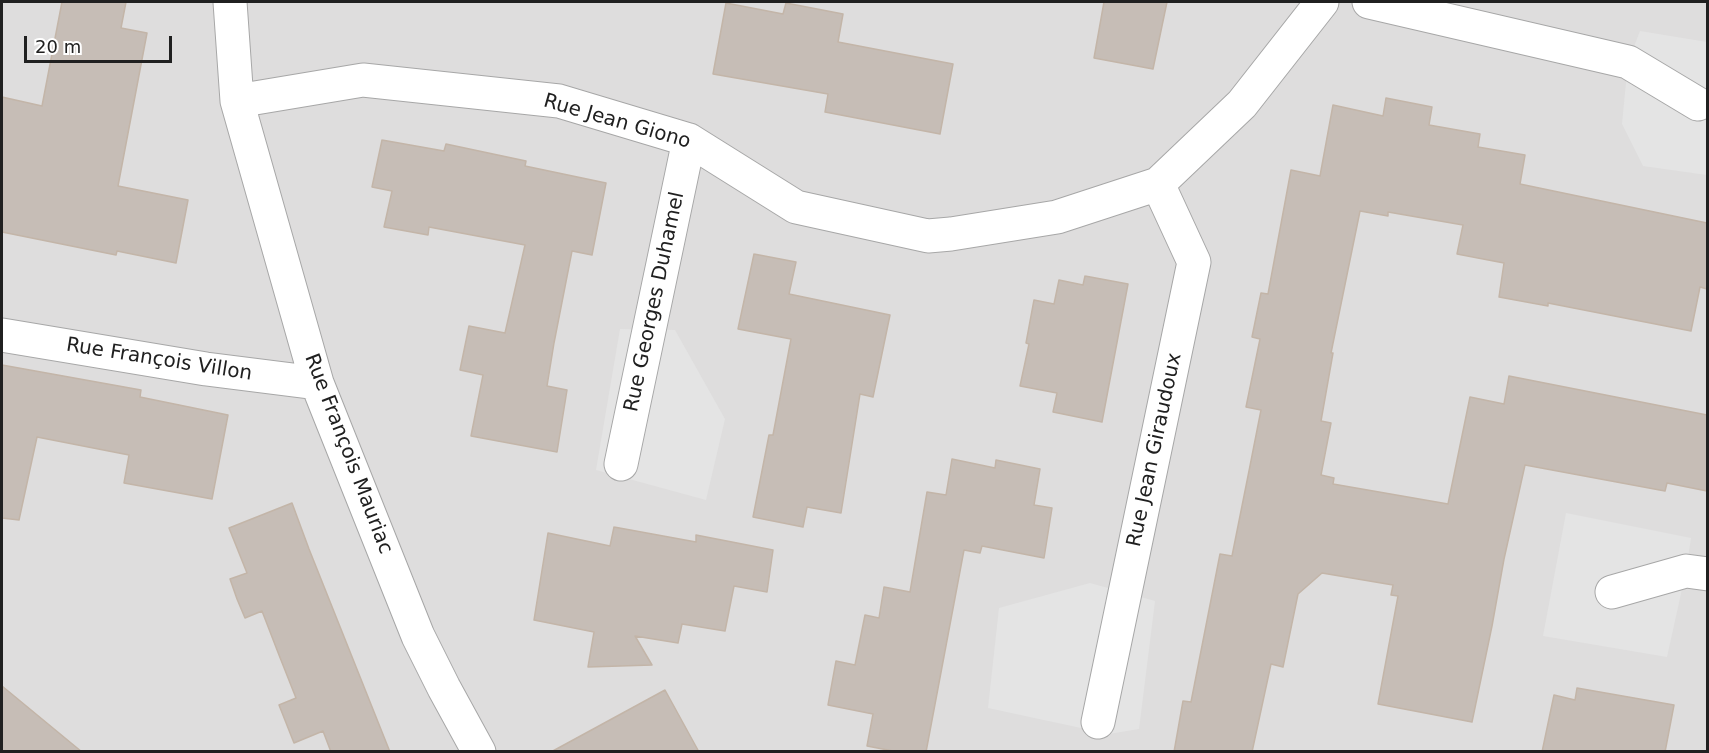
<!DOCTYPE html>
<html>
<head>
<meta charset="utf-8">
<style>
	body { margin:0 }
	#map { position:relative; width:1709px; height:753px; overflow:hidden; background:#f1ede6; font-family:"DejaVu Sans",sans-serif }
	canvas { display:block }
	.frame { position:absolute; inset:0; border:3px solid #202020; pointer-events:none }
	.scale { position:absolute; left:24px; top:36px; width:148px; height:27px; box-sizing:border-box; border:3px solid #202020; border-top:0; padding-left:8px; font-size:18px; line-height:21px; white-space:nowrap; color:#202020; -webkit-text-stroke:4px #fff; paint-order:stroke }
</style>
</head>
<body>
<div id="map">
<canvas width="1709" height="753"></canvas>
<div class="frame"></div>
<div class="scale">20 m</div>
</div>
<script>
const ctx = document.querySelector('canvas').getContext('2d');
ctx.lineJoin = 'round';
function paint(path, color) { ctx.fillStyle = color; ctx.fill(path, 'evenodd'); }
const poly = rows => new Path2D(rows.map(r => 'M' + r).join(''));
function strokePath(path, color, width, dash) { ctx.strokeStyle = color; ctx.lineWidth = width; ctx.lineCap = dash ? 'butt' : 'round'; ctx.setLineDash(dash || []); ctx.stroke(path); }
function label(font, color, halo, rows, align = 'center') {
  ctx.font = font + ' "DejaVu Sans",sans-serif'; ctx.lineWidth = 4.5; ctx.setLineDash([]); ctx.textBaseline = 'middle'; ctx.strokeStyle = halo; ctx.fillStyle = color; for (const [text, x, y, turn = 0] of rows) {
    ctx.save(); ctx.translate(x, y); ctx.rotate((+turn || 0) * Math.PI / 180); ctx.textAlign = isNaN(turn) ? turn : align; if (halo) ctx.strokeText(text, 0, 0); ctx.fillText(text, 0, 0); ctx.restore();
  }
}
const residential = poly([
	[2,2,1707,2,1707,751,2,751]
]);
const parking = poly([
	[1640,31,1707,42,1707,175,1643,166,1622,124,1628,62],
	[620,329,675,330,725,419,706,500,596,470],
	[1566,513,1691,538,1686,571,1667,657,1543,636],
	[1090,583,1155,601,1139,729,1109,734,988,708,999,608]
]);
const building = poly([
	[62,2,126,2,121,28,147,33,118,186,188,200,176,263,117,251,116,255,2,232,2,97,42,106,62,2],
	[1104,2,1167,2,1153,69,1094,58,1104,2],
	[726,3,783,14,786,3,843,14,838,42,953,64,940,134,825,112,828,94,713,74,726,3],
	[1386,98,1432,107,1429,125,1480,134,1478,147,1525,155,1520,184,1707,223,1707,289,1700,287,1691,331,1548,303,1548,306,1499,297,1504,263,1457,254,1463,225,1388,212,1388,216,1360,211,1331,353,1333,353,1321,421,1331,423,1321,475,1334,478,1333,484,1448,504,1470,397,1504,404,1509,376,1707,415,1707,491,1667,483,1665,491,1525,465,1504,559,1492,626,1472,722,1378,704,1398,596,1391,595,1393,585,1322,573,1298,594,1283,667,1271,664,1252,752,1174,752,1183,701,1191,702,1220,554,1232,556,1249,471,1261,410,1246,407,1260,339,1252,337,1261,293,1268,294,1291,170,1320,176,1333,105,1383,116,1386,98],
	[382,140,444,151,446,144,526,161,525,166,606,183,592,255,572,251,554,343,547,386,567,390,557,452,471,436,483,375,460,370,469,326,505,333,525,245,429,227,428,235,384,227,392,191,372,187,382,140],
	[754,254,796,262,789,294,890,315,873,397,860,394,841,513,807,507,803,527,753,517,769,435,773,435,791,339,738,329,754,254],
	[1085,276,1128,284,1102,422,1053,412,1057,393,1020,386,1029,344,1026,343,1034,300,1054,304,1059,280,1083,285,1085,276],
	[2,365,141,390,140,397,228,415,212,499,124,483,129,455,37,437,19,520,2,518,2,365],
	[952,459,995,468,996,460,1040,469,1034,505,1052,508,1044,558,982,546,980,553,964,550,926,752,898,752,867,746,873,714,828,705,836,661,855,665,865,615,879,618,884,587,910,592,927,492,946,495,952,459],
	[292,503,309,549,390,752,331,752,323,731,294,743,279,705,296,698,279,655,262,611,245,618,237,599,230,579,247,573,229,528,292,503],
	[614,527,696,542,696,535,773,550,767,592,734,586,725,631,682,624,678,643,635,636,652,665,588,667,594,632,534,620,548,533,610,546,614,527],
	[2,686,82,752,2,752,2,686],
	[1577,688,1674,705,1665,752,1542,752,1554,695,1575,700,1577,688],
	[665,690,699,752,551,752,665,690]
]);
const street = poly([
	[230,2,237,101,317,383,418,636,444,688,479,752],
	[1369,2,1628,62,1698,104],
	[237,101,363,80,559,101,689,140,796,207,928,236,951,234,1057,217,1158,184,1242,104,1322,2],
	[2,335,206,369,317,383],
	[621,464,689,140],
	[1612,592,1686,571,1708,574],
	[1098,722,1194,262,1158,184]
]);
const streetNames = [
	["Rue Jean Giono",617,122,16],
	["Rue Georges Duhamel",655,302,-78],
	["Rue François Villon",159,360,9],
	["Rue Jean Giraudoux",1155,450,-78],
	["Rue François Mauriac",348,454,69]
];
paint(residential, '#dedddd');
paint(parking, '#e4e4e4');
paint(building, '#c6bdb6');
strokePath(building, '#c3b5a8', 1.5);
strokePath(street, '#a7a7a7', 35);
strokePath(street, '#fff', 33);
label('20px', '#202020', '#fff', streetNames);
</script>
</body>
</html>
